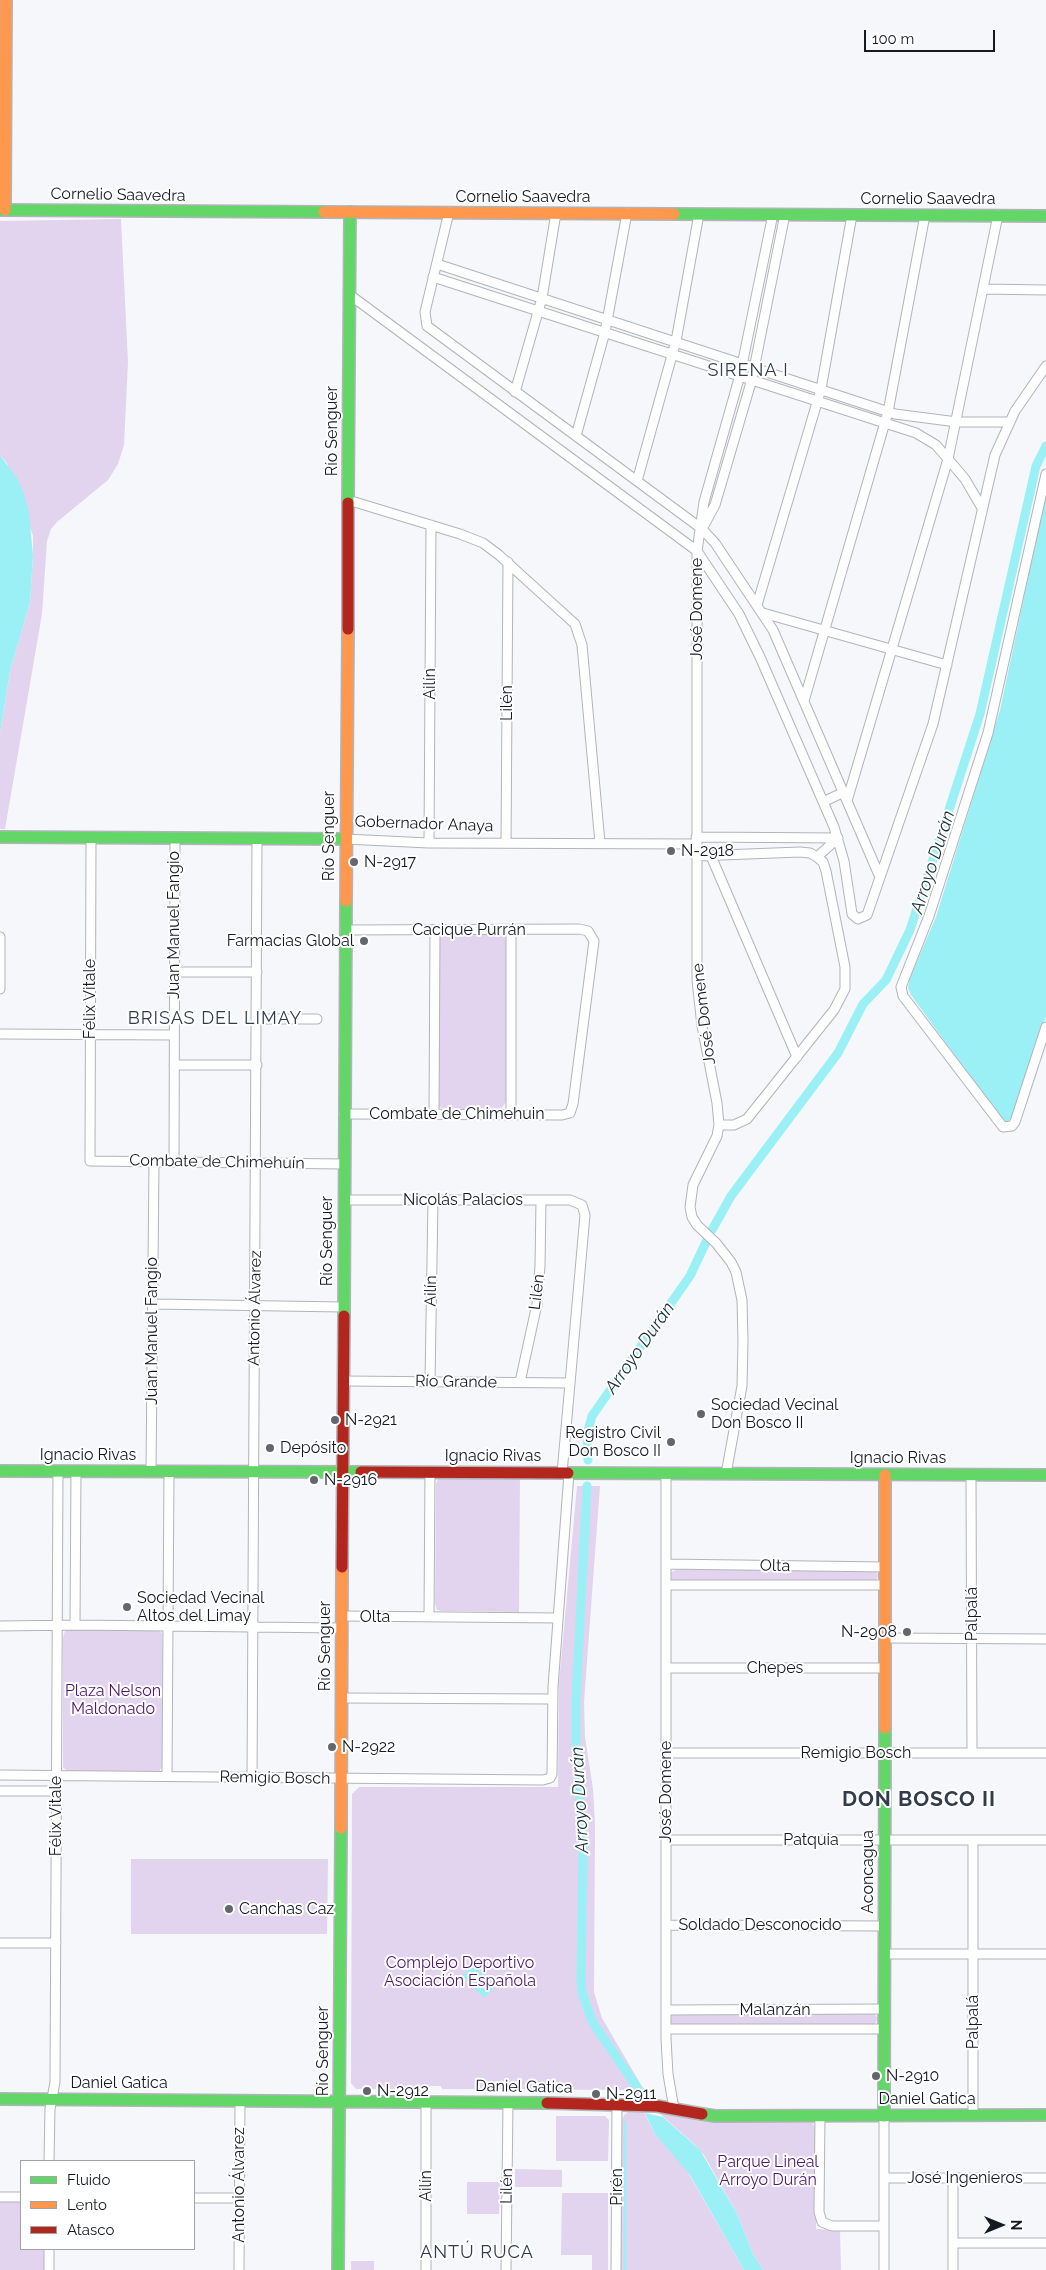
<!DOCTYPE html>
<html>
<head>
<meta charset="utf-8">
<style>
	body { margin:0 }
	#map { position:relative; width:1046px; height:2270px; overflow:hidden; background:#f5f7fa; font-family:Raleway,sans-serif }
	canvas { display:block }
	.legend { position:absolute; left:20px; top:2160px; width:175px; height:90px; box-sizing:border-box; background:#fff; border:1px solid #a1a3a6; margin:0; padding:6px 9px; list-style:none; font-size:15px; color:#151a21 }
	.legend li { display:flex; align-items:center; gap:10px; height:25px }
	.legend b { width:25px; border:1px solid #a1a3a6 }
	.north { position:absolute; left:976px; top:2200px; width:50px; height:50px; -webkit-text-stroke:4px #fff; paint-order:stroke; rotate:90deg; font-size:14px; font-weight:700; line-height:20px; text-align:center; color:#151a21 }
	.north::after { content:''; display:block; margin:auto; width:18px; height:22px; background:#151a21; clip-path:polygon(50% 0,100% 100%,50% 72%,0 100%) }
	.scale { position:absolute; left:864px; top:30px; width:131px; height:22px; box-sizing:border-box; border:2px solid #151a21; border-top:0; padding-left:6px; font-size:15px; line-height:18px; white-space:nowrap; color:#151a21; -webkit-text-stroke:4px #fff; paint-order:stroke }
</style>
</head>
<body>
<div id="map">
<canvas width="1046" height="2270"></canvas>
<ul class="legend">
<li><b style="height:6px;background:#63d668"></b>Fluido</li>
<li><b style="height:6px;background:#ff974d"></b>Lento</li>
<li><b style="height:6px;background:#b3261e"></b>Atasco</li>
</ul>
<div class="north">N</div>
<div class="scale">100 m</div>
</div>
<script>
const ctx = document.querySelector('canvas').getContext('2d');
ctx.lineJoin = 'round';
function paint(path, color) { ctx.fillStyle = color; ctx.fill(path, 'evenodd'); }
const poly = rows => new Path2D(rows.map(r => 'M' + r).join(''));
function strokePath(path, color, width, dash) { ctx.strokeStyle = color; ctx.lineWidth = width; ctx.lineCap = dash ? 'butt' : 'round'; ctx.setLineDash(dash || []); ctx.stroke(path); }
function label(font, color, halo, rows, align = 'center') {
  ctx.font = font + ' Raleway,sans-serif'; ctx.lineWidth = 4; ctx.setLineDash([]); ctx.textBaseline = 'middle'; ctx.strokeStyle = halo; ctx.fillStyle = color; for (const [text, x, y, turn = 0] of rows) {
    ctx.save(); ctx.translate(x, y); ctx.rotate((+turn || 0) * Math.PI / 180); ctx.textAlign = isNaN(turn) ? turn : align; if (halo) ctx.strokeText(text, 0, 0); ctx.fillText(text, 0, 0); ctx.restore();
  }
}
const green = poly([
	[121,219,128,362,124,445,118,464,108,480,57,522,51,529,47,541,42,614,5,829,0,829,0,733,10,671,30,602,33,555,33,536,7,463,0,455,0,221],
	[444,933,501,933,506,938,506,1102,501,1109,445,1109,439,1107,437,1104,439,938],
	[520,1478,519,1612,442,1611,437,1610,435,1604,436,1484,438,1479],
	[577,1486,600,1486,584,1702,585,1737,593,1789,595,1824,594,1992,602,2018,644,2090,442,2089,441,2086,413,2086,413,2089,356,2089,351,2083,352,1794,359,1787,558,1787,559,1683],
	[677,1569,873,1569,877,1572,878,1576,875,1582,672,1581,670,1573],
	[71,1629,157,1630,162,1633,163,1765,159,1772,70,1772,63,1768,63,1637,65,1631],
	[131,1859,328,1859,327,1934,131,1934],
	[874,2013,878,2019,874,2025,672,2025,670,2021,672,2014],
	[631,2110,643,2110,655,2134,685,2167,744,2270,620,2270,621,2123,624,2115],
	[657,2111,715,2122,813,2123,816,2132,816,2229,840,2230,841,2270,763,2270,753,2254,737,2214,704,2155,695,2145],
	[556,2116,605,2116,609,2120,608,2161,556,2161],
	[515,2169,562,2170,562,2187,515,2187],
	[467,2182,500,2182,499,2214,467,2214],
	[562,2193,608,2193,608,2270,592,2270,592,2255,561,2255],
	[0,2202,21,2202,21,2249,45,2249,45,2270,0,2270],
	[351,2261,374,2261,374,2270,351,2270]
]);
const water = poly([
	[0,455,17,478,24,494,29,513,33,555,30,602,10,671,0,733],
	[1046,494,1046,1016,1011,1121,1004,1123,911,995,908,988,909,980,936,917,1000,710],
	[474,1965,495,1987,484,1998,462,1976],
	[645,2113,663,2117,700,2150,737,2214,753,2254,763,2270,744,2270,690,2175,655,2134]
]);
const stream = poly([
	[625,2270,625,2122]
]);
const canal = poly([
	[712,1230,731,1196,838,1053,863,1004,886,980,910,930,980,714,1036,466,1046,446],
	[588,1460,587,1434,592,1416,690,1276,707,1240],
	[587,1486,576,1698,576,1749,583,1847,581,1982,583,1996,593,2023,643,2096]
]);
const street = poly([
	[449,212,425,312,427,326,702,529,715,543,773,630,879,875],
	[437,264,895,414,957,422,1009,422],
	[433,277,916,433,936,445,965,479,982,508],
	[983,289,1046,290],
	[350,295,697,551,739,614,760,657,834,827,844,861,851,907,852,914,858,919,867,915,933,724,995,455,1015,411,1046,366],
	[515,392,542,298,556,213],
	[576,436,605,332,627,213],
	[1046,474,988,733,929,916,901,987,903,996,1003,1127,1012,1126,1015,1122,1046,1027],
	[637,481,676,341,699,214],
	[348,500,460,534,483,543,499,555,575,624,582,645,600,843],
	[702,529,715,505,752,379,785,214],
	[757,605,821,389,852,215],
	[763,613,947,665],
	[804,701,888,412,925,215],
	[847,801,948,459,998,215],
	[823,802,844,792],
	[91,837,90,1161,344,1164],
	[696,837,838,838],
	[345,839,429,843,696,844],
	[429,843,431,525],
	[506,843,508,562],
	[696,856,800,852,810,853,817,857,823,862,826,871,845,967,845,989,834,1010,747,1119,734,1125,719,1125],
	[711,856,797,1057],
	[817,857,838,838],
	[511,930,511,1115],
	[0,937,0,989],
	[174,972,257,972],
	[257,1019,317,1019],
	[0,1034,174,1035],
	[174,1065,257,1065],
	[344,1114,562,1115,570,1113,573,1104,594,941,588,931,579,929,345,930],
	[434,1114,435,930],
	[174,1162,175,838],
	[344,1200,570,1200,582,1205,585,1215,562,1473],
	[153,1304,343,1307],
	[343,1381,570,1383],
	[430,1381,433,1200],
	[520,1382,537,1304,540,1266,541,1200],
	[151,1471,154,1162],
	[666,1474,666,2039,668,2074,674,2109],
	[726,1474,742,1386,743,1341,742,1300,736,1272,731,1262,716,1243,697,1225,692,1217,690,1207,693,1185,717,1136,719,1125,717,1103,702,1026,697,980,697,551,704,502,740,375,773,214],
	[971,1475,972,1753],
	[666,1564,885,1567],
	[666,1585,885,1585],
	[342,1616,558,1618],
	[429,1617,430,1472],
	[75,1625,76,1471],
	[0,1626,75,1625,341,1628],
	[885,1638,1046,1639],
	[666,1668,885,1668],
	[341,1698,552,1699],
	[666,1753,1046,1753],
	[0,1775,543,1780,550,1778,552,1774,553,1687,569,1473],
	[167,1776,169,1471],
	[252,1777,257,838],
	[0,1791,56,1791],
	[666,1840,1046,1840],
	[666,1925,884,1926],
	[0,1943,56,1943],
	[884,1954,1046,1954],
	[666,2010,884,2009],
	[666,2029,884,2029],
	[973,2115,973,1840],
	[820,2116,819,2212,822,2222,832,2226,884,2226],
	[884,2116,884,2270],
	[49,2161,50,2109,55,2082,58,1471],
	[884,2178,1046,2178],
	[953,2178,953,2270],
	[0,2197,21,2197],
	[194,2198,239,2198],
	[953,2243,1046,2243],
	[49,2249,49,2270],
	[239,2270,240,2101],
	[426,2270,426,2102],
	[506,2270,508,2103],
	[616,2270,617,2104]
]);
const fast = poly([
	[0,210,324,212],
	[674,214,1046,216],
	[348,503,350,212],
	[0,837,345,839],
	[344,1316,346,901],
	[0,1471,361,1472],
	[568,1473,1046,1475],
	[0,2099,547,2103],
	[702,2114,715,2116,1046,2115],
	[884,2116,885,1728],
	[338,2270,341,1828]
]);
const slow = poly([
	[5,210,6,0],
	[324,212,674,214],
	[346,901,348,629],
	[885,1728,885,1475],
	[341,1828,342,1567]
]);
const jam = poly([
	[348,629,348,503],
	[361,1472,568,1473],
	[342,1567,344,1316],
	[547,2103,657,2106,702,2114]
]);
const markers = [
	[671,851,5,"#63676d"],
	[354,862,5,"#63676d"],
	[364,941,5,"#63676d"],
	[701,1414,5,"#63676d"],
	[335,1420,5,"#63676d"],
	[671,1442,5,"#63676d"],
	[270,1448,5,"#63676d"],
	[314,1480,5,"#63676d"],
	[127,1607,5,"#63676d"],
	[907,1632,5,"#63676d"],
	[332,1747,5,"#63676d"],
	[229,1909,5,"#63676d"],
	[876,2076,5,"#63676d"],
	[367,2091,5,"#63676d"],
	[596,2094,5,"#63676d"]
];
const streetNames = [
	["Cornelio Saavedra",118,195,1],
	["Cornelio Saavedra",523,197],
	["Cornelio Saavedra",928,199],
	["Río Senguer",332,431,-90],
	["José Domene",697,609,-90],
	["Ailín",430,684,-90],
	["Lilén",507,703,-90],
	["Gobernador Anaya",424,824,2],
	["Río Senguer",329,836,-90],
	["Juan Manuel Fangio",174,925,-90],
	["Cacique Purrán",469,930],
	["Félix Vitale",90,999,-90],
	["José Domene",704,1014,-97],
	["Combate de Chimehuin",457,1114],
	["Combate de Chimehuín",217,1162,1],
	["Nicolás Palacios",463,1200],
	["Río Senguer",327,1241,-90],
	["Ailín",431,1291,-89],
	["Lilén",537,1292,-83],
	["Antonio Álvarez",255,1308,-89],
	["Juan Manuel Fangio",152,1331,-90],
	["Río Grande",456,1382,1],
	["Ignacio Rivas",88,1455],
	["Ignacio Rivas",493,1456],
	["Ignacio Rivas",898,1458],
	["Olta",775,1566,1],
	["Palpalá",972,1614,-90],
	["Olta",375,1617],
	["Río Senguer",325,1646,-90],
	["Chepes",775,1668],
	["Remigio Bosch",856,1753],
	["Remigio Bosch",275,1778,1],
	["José Domene",666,1792,-90],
	["Félix Vitale",56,1816,-90],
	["Patquia",811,1840],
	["Aconcagua",868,1872,-90],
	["Soldado Desconocido",760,1925],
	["Malanzán",775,2010],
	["Palpalá",973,2022,-90],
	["Río Senguer",323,2051,-90],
	["Daniel Gatica",119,2083],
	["Daniel Gatica",524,2087,1],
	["Daniel Gatica",927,2099],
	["José Ingenieros",965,2178],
	["Antonio Álvarez",239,2185,-90],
	["Ailín",426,2186,-90],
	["Lilén",507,2186,-89],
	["Pirén",617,2187,-90]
];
const poiNames = [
	["N-2918",681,851],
	["N-2917",364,862],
	["Farmacias Global",354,941,"right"],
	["Sociedad Vecinal",711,1405],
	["Don Bosco II",711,1423],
	["N-2921",345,1420],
	["Registro Civil",661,1433,"right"],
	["Don Bosco II",661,1451,"right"],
	["Depósito",280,1448],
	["N-2916",324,1480],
	["Sociedad Vecinal",137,1598],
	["Altos del Limay",137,1616],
	["N-2908",897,1632,"right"],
	["N-2922",342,1747],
	["Canchas Caz",239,1909],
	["N-2910",886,2076],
	["N-2912",377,2091],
	["N-2911",606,2094]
];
const parkNames = [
	["Plaza Nelson",113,1691],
	["Maldonado",113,1709],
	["Complejo Deportivo",460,1963],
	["Asociación Española",460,1981],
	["Parque Lineal",768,2162],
	["Arroyo Durán",768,2180]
];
const neighbourhoodNames = [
	["SIRENA I",748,371],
	["BRISAS DEL LIMAY",215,1019],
	["ANTÚ RUCA",477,2253]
];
const waterNames = [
	["Arroyo Durán",933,862,-72],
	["Arroyo Durán",640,1348,-55],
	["Arroyo Durán",580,1800,-93]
];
const districtNames = [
	["DON BOSCO II",919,1800]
];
paint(green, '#e2d4ee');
paint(water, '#9bf0f6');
strokePath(stream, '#9bf0f6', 2.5);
strokePath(canal, '#9bf0f6', 9);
strokePath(street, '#b1b4b9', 11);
strokePath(fast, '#b1b4b9', 14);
strokePath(slow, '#b1b4b9', 14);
strokePath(jam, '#b1b4b9', 14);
strokePath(street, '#fefefe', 9);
strokePath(fast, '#63d668', 11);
strokePath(slow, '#ff974d', 11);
strokePath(jam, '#b3261e', 11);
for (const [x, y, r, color] of markers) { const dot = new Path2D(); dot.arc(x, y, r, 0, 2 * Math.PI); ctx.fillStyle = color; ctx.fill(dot); strokePath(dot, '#fff', 2); }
label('16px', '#151a21', '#fff', streetNames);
label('16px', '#151a21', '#fff', poiNames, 'left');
label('16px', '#51196c', '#fff', parkNames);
ctx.letterSpacing = '1px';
label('18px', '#313d4d', '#fff', neighbourhoodNames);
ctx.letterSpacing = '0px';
label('italic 18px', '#1a3031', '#fff', waterNames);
ctx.letterSpacing = '1px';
label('bold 21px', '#313d4d', '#fff', districtNames);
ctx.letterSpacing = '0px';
</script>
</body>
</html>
